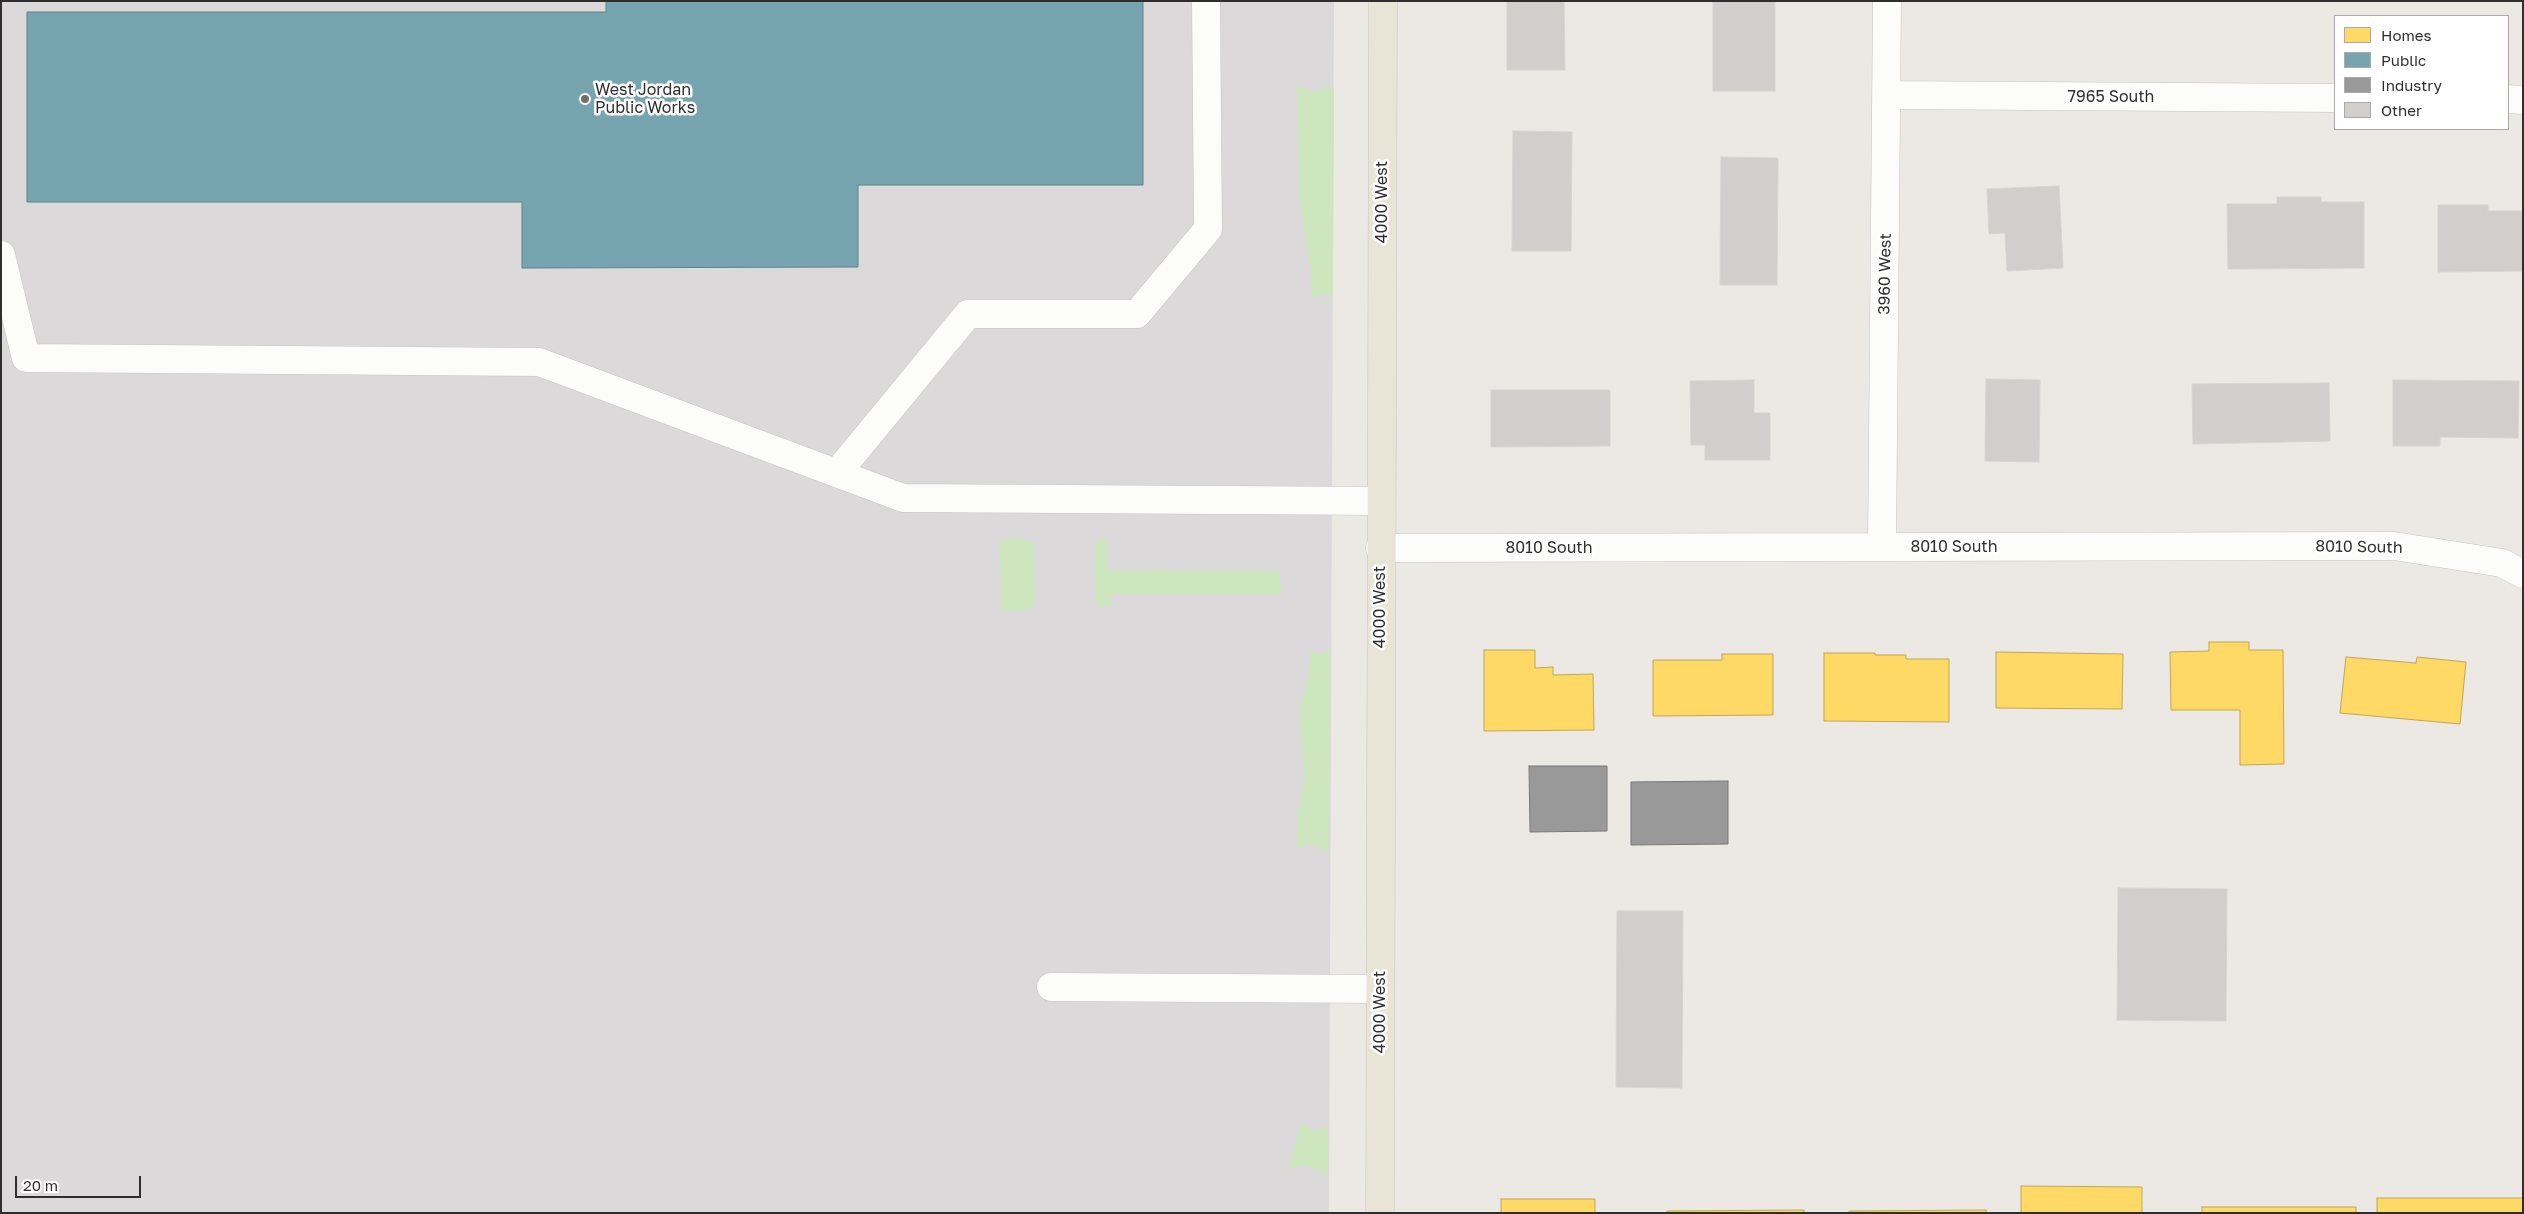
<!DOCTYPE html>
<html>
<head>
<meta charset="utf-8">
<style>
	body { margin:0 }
	#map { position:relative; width:2524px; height:1214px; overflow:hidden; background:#ece8e4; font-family:"Golos Text",sans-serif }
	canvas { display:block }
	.frame { position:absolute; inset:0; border:2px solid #2e2e2e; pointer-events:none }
	.legend { position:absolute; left:2334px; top:15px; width:175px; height:115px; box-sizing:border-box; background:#fff; border:1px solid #ababab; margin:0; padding:6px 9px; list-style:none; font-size:15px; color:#2e2e2e }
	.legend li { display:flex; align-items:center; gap:10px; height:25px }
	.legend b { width:25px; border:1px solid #ababab }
	.scale { position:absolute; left:15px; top:1176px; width:126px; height:22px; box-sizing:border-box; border:2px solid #2e2e2e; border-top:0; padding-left:6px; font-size:15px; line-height:18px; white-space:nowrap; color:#2e2e2e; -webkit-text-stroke:4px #fff; paint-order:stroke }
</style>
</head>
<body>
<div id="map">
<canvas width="2524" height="1214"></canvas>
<div class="frame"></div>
<ul class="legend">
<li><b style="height:14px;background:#ffd966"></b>Homes</li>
<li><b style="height:14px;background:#76a5af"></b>Public</li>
<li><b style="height:14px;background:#999"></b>Industry</li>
<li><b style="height:14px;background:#d1cecb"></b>Other</li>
</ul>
<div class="scale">20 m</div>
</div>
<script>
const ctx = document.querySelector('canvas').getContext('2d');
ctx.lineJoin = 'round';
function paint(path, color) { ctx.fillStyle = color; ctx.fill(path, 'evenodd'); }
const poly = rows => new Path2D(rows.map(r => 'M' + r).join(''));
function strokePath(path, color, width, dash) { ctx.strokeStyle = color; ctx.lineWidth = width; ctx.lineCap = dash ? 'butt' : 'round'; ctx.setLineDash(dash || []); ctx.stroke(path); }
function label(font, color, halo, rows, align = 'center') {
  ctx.font = font + ' "Golos Text",sans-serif'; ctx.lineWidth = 5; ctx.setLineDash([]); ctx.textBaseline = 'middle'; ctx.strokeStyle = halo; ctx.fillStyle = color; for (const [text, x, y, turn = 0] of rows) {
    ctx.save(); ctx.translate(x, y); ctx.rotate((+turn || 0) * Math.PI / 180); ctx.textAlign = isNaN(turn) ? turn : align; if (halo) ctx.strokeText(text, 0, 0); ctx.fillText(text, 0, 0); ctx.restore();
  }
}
const industrial = poly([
	[1,1,1334,1,1329,1213,1,1213]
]);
const green = poly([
	[1297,85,1312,91,1334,88,1333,297,1321,295,1312,299,1311,272,1299,195],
	[1000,539,1025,539,1034,543,1035,603,1029,610,1001,611],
	[1100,539,1107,539,1107,570,1279,571,1282,594,1112,594,1110,606,1100,608,1095,601,1094,545],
	[1311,650,1319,654,1330,650,1329,852,1310,844,1297,848,1298,812,1305,778,1299,711,1309,671],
	[1301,1123,1312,1130,1328,1128,1328,1175,1312,1167,1304,1165,1289,1170]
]);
const homes = poly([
	[2209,642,2249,642,2249,650,2283,650,2284,764,2240,765,2240,710,2171,710,2170,652,2209,651,2209,642],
	[1484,650,1535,650,1535,668,1553,667,1553,675,1593,674,1594,730,1484,731,1484,650],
	[1996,652,2123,654,2122,709,1996,708,1996,652],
	[1824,653,1875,653,1875,655,1906,655,1906,659,1949,659,1949,722,1824,721,1824,653],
	[1722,654,1773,654,1773,715,1653,716,1653,660,1722,660,1722,654],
	[2346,657,2416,663,2417,657,2466,662,2460,724,2340,713,2346,657],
	[2021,1186,2142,1187,2142,1213,2021,1213,2021,1186],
	[2377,1198,2523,1198,2523,1213,2377,1213,2377,1198],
	[1501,1199,1595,1199,1595,1213,1501,1213,1501,1199],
	[2202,1207,2356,1207,2356,1213,2202,1213,2202,1207],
	[1804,1210,1804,1213,1667,1213,1667,1211,1804,1210],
	[1986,1210,1986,1213,1849,1213,1849,1211,1986,1210]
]);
const public = poly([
	[606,1,1143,1,1143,185,858,185,858,267,522,268,522,202,27,202,27,12,606,12,606,1]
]);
const industry = poly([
	[1529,766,1607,766,1607,831,1530,832,1529,766],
	[1728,781,1728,844,1631,845,1631,782,1728,781]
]);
const building = poly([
	[1507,1,1564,1,1565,70,1507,70,1507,1],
	[1713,1,1775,1,1775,91,1713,91,1713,1],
	[1513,131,1572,132,1571,251,1512,251,1513,131],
	[1721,157,1778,158,1777,285,1720,285,1721,157],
	[2059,186,2063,268,2007,271,2005,233,1989,234,1987,189,2059,186],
	[2277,197,2321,197,2321,202,2364,202,2364,268,2228,269,2227,204,2277,204,2277,197],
	[2438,205,2488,205,2488,211,2523,211,2523,271,2438,272,2438,205],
	[1986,379,2040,380,2039,462,1985,461,1986,379],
	[1754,380,1754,413,1770,413,1770,460,1705,460,1705,445,1691,445,1690,381,1754,380],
	[2393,380,2519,381,2518,438,2440,437,2440,446,2393,446,2393,380],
	[2329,383,2330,441,2193,444,2192,384,2329,383],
	[1491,390,1610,390,1610,446,1491,447,1491,390],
	[2118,888,2227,889,2226,1021,2117,1020,2118,888],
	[1617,911,1683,911,1682,1088,1616,1087,1617,911]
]);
const minor = poly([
	[1888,95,2335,98],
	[2508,99,2523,100],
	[1,255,26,358,539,362,903,498,1380,501],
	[837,473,968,314,1137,314,1208,229,1206,1],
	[1882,547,1887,1],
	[1380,548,2394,546,2502,563,2523,574],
	[1051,987,1380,989]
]);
const major = poly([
	[1380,1213,1383,1]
]);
const markers = [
	[585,99,5,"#706f6e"]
];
const poiNames = [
	["West Jordan",595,90],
	["Public Works",595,108]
];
const streetNames = [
	["7965 South",2111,97],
	["4000 West",1382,202,-90],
	["3960 West",1885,274,-89],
	["8010 South",1954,547],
	["8010 South",2359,547,1],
	["8010 South",1549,548],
	["4000 West",1380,607,-90],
	["4000 West",1380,1012,-90]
];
paint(industrial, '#dcd9db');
paint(green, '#cee6be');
paint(homes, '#ffd966');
strokePath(homes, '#c0a655', 1);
paint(public, '#76a5af');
strokePath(public, '#608188', 1);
paint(industry, '#999');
strokePath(industry, '#797979', 1);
paint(building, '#d1cecb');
strokePath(building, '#d7d4d0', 1);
strokePath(minor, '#c5c4c5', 29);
strokePath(major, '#c6c5c4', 29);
strokePath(minor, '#fcfcfb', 28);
strokePath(major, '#e8e4d6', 28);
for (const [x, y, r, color] of markers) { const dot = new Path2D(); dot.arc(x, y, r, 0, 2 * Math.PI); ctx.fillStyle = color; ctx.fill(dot); strokePath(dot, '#fff', 2); }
label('16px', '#2e2e2e', '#fff', poiNames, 'left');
label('16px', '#2e2e2e', '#fff', streetNames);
</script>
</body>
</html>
